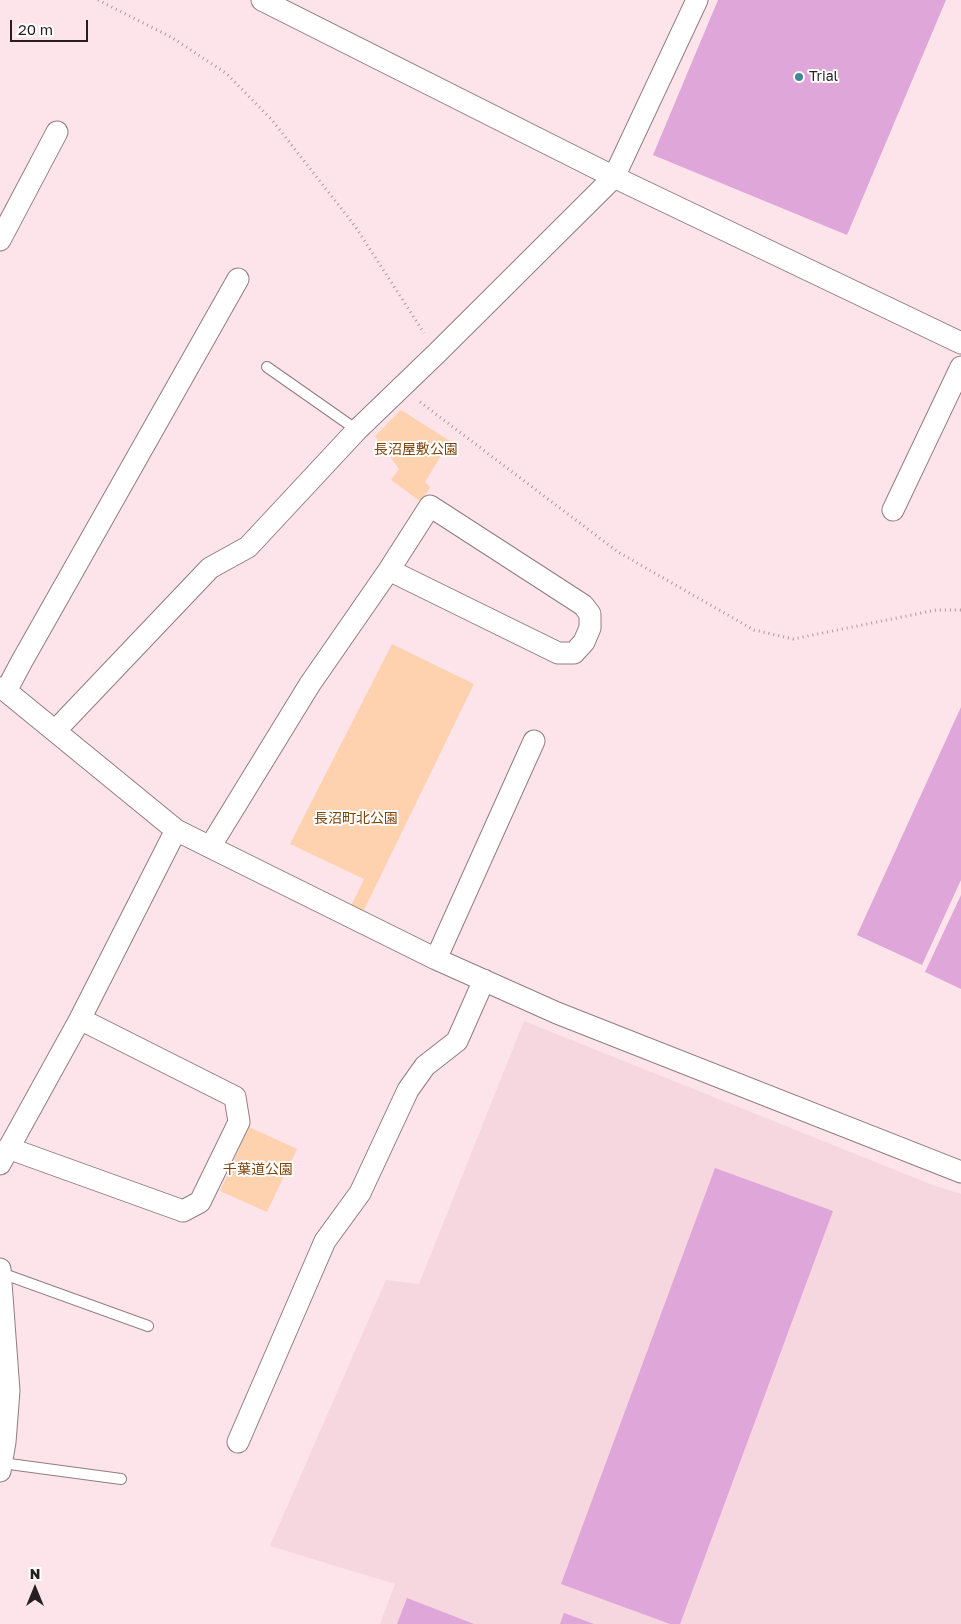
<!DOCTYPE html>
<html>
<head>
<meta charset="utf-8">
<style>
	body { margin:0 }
	#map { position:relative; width:961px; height:1624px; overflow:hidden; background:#fce4ea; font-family:"Golos Text",sans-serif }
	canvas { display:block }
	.north { position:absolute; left:10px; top:1564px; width:50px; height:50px; -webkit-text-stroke:4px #fff; paint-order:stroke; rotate:0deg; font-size:14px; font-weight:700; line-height:20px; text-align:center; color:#261e20 }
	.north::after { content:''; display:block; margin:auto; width:18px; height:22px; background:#261e20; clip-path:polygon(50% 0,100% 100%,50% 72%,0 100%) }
	.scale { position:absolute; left:10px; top:20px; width:78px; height:22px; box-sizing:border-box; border:2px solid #261e20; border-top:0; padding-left:6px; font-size:15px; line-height:18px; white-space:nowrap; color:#261e20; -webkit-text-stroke:4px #fff; paint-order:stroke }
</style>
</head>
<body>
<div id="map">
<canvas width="961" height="1624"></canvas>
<div class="north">N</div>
<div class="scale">20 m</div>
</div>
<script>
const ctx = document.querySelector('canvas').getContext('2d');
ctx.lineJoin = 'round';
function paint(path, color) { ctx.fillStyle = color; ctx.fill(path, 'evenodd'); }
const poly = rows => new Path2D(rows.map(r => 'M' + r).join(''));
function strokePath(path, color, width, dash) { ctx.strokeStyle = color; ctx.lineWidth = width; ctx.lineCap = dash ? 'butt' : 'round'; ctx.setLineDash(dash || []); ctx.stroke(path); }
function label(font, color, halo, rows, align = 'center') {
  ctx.font = font + ' "Golos Text","Noto Sans JP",sans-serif'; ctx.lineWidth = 4; ctx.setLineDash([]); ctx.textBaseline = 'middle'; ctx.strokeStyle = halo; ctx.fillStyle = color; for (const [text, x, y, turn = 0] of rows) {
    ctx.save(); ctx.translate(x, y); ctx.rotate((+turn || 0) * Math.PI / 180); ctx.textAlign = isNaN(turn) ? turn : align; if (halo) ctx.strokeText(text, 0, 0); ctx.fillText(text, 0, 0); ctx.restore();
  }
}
const built = poly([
	[524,1021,935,1186,961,1194,961,1624,380,1624,395,1584,270,1546,386,1280,419,1284]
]);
const green = poly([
	[401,410,450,441,425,482,430,487,421,502,391,480,399,469,375,436],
	[392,644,474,684,363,912,351,906,364,879,290,844],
	[249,1127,297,1149,267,1212,220,1191]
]);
const building = poly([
	[718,0,946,0,847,235,653,155],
	[961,707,961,880,922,965,857,935],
	[961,895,961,989,925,972],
	[715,1168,833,1211,680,1624,670,1624,561,1584],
	[407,1598,474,1624,397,1624],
	[564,1613,594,1624,560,1624]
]);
const path = poly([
	[98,0,171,37,227,74,272,120,355,226,424,333],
	[420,402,618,552,754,630,793,639,936,610,961,610]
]);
const service = poly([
	[267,367,357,430],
	[1,1273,148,1326],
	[2,1463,121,1479]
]);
const minor = poly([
	[262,0,614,177,961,343],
	[0,240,57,132],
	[893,510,961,367],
	[0,688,6,691,176,830,210,847,436,959,557,1013,961,1172],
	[6,691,22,661,238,279],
	[55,731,210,568,248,547,357,430,437,353,614,177,697,0],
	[210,847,310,684,389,570,430,506,583,605,590,614,590,628,584,642,574,653,558,653,389,570],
	[436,959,534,741],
	[8,1148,183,1211,200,1202,239,1122,235,1097,80,1019],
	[0,1164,80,1019,176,830],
	[0,1269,9,1391,5,1442,0,1471],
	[238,1442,325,1241,360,1193,408,1090,425,1066,457,1041,484,980]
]);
const markers = [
	[799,77,5,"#438894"]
];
const poiNames = [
	["Trial",809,77]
];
const parkNames = [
	["長沼屋敷公園",416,450],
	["長沼町北公園",356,819],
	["千葉道公園",258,1170]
];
paint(built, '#f6d6df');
paint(green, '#fed1af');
paint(building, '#dfa6da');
strokePath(service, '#917c82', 12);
strokePath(minor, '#917c82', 23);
strokePath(path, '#ac9a9f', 3, [1, 4]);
strokePath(service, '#fff', 10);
strokePath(minor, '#fff', 21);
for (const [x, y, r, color] of markers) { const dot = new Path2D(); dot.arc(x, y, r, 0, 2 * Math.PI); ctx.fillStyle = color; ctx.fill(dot); strokePath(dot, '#fff', 2); }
label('14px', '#261e20', '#fff', poiNames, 'left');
label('14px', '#7c440b', '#fff', parkNames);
</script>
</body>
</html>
